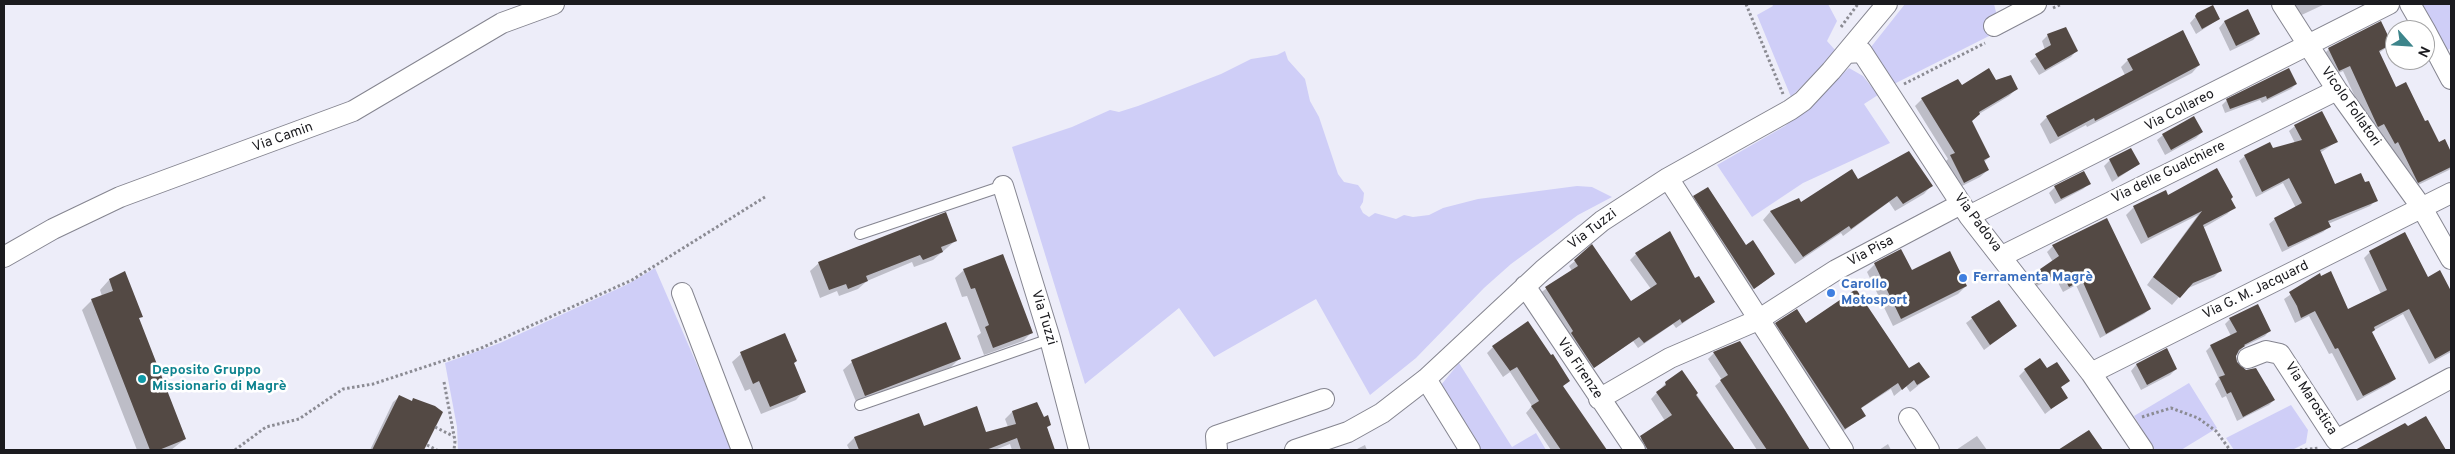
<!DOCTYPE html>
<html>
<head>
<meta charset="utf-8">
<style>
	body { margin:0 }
	#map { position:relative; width:2455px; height:454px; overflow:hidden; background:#ededf9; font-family:Overpass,sans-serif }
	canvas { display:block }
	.frame { position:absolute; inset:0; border:5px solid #1b1b1f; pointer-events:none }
	.north { position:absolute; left:2385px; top:20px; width:50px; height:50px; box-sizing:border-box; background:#fff; border:1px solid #a4a4a5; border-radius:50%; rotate:116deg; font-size:14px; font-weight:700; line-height:20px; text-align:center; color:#1b1b1f }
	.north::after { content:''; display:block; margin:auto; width:18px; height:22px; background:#3d858b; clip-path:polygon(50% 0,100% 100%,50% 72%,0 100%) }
</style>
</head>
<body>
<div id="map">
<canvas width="2455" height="454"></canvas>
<div class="frame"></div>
<div class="north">N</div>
</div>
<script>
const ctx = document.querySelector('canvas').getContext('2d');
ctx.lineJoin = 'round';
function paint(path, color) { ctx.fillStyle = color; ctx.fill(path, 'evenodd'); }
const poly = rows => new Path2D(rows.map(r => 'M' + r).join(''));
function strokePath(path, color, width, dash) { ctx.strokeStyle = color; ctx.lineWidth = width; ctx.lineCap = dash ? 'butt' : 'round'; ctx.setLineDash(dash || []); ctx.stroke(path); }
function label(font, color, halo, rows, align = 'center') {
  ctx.font = font + ' Overpass,sans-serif'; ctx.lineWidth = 5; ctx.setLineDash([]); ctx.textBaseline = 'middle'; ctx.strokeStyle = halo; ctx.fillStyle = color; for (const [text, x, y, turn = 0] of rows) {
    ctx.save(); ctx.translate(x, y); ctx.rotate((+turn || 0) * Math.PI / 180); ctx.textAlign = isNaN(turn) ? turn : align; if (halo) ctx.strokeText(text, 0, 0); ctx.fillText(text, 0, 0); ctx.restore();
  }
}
const green = poly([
	[1772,4,1828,4,1837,21,1827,41,1835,50,1822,66,1791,97,1757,15,1773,6],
	[1905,4,1994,4,1997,16,1984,22,1991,35,1894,84,1871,47],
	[2417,4,2451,4,2451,48,2442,54],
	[1285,51,1288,60,1305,79,1310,101,1319,117,1338,174,1344,182,1358,185,1364,193,1363,202,1360,207,1363,213,1369,217,1375,213,1396,219,1404,215,1413,217,1429,215,1443,208,1478,199,1577,186,1592,187,1612,197,1578,215,1511,264,1484,288,1416,358,1370,395,1316,299,1214,357,1179,308,1085,384,1012,147,1072,127,1110,110,1119,112,1138,106,1221,74,1251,59,1277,55],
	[1849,68,1863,76,1878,95,1864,104,1890,143,1803,183,1752,217,1717,165,1785,126],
	[655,268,734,450,458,450,457,427,445,363,500,343,628,284],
	[1459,363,1512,447,1536,433,1546,450,1479,450,1441,385],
	[2189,383,2217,428,2181,450,2155,450,2134,416],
	[2291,405,2308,430,2306,443,2292,450,2234,450,2226,438]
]);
const shadow = poly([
	[2284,4,2325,4,2293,19],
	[2198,14,2219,19,2196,34,2190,23],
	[2224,22,2259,34,2253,40,2230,51,2219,28],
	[2048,35,2076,51,2071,57,2039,75,2030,61,2045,50,2042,41],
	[2391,44,2379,53,2396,89,2439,144,2444,141,2451,155,2451,168,2449,170,2412,188,2392,148,2388,150,2371,131,2343,71,2332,76,2322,56,2329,49],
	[2128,60,2199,65,2192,73,2087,127,2086,125,2050,144,2040,124,2047,117,2125,75,2121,67],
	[1996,81,2016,89,2009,96,1979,114,1971,122,1989,157,1984,162,1988,170,1980,177,1956,189,1944,163,1948,159,1915,106,1922,99,1962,87],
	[2296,84,2291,89,2262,103,2260,100,2225,113,2222,105,2227,100],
	[2295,126,2336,142,2320,153,2335,186,2376,200,2370,206,2328,224,2329,227,2323,232,2282,252,2269,224,2275,219,2296,208,2283,183,2256,197,2239,161,2245,156,2295,143,2289,131],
	[2202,132,2196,138,2165,155,2157,140,2163,135],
	[2110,160,2139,164,2112,182,2104,166],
	[1858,181,1931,186,1924,194,1895,211,1889,202,1843,236,1841,233,1795,264,1763,220,1770,212,1798,199,1801,203],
	[2089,184,2083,189,2055,204,2049,193,2055,187],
	[2165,192,2168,197,2230,199,2234,207,2227,214,2203,228,2221,270,2214,277,2186,289,2172,305,2147,285,2198,215,2141,244,2126,215,2133,208],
	[1694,197,1773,274,1747,294,1688,202],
	[955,241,933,260,914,267,912,262,867,281,858,289,839,296,837,291,820,298,810,271,819,263],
	[2053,246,2150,309,2144,314,2100,338,2076,285,2063,292,2055,277,2031,289,2025,282,2053,262,2047,252],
	[2370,252,2427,279,2444,292,2451,307,2451,352,2429,364,2403,314,2371,332,2395,379,2389,384,2357,401,2332,353,2329,354,2309,316,2295,323,2284,299,2319,275,2347,310,2381,294,2364,258],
	[1636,254,1714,302,1676,328,1673,324,1638,348,1633,341,1588,372,1540,293,1572,271,1569,266,1575,261,1630,302,1651,289,1630,260],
	[1875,264,1911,272,1966,286,1958,294,1893,326,1867,272],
	[964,270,1032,332,1023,341,984,355,977,336,981,333,967,296,962,297,955,278],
	[109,280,141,316,138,319,185,439,171,450,137,450,82,310,92,300,102,296,100,290],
	[1987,307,2016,326,1984,350,1966,323],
	[2230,319,2270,330,2265,336,2243,347,2235,357,2240,368,2264,387,2267,386,2274,400,2269,405,2237,421,2226,396,2222,398,2215,384,2219,379,2206,351,2211,346,2231,336,2225,324],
	[1776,324,1909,369,1929,377,1910,392,1906,386,1894,396,1891,389,1860,409,1864,416,1838,435,1769,331],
	[1493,347,1562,387,1606,450,1551,450,1526,413,1532,406,1510,372,1503,377,1487,353],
	[2166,350,2176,369,2170,375,2141,390,2131,371,2136,365],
	[1714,353,1807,447,1803,450,1757,450,1715,386,1722,380,1708,359],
	[741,354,793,364,804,391,796,400,761,414,750,389,745,391,732,362],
	[960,358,951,367,857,404,843,370,852,362],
	[2025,370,2047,370,2068,381,2060,388,2067,397,2045,414,2019,376],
	[1682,372,1733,450,1639,450,1635,443,1665,421,1651,399,1666,383],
	[399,397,411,402,413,399,441,413,422,450,370,450,393,402],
	[1037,404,1043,418,1050,425,1046,428,1054,450,1012,450,1010,444,995,450,845,450,849,449,847,445,854,438,919,415,923,427,985,433,1008,427,1005,419,1012,412],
	[2426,417,2444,450,2365,450,2408,427],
	[1977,436,1987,450,1956,450],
	[1888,444,1891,450,1879,450],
	[1365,445,1367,450,1355,450]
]);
const building = poly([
	[2213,5,2220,19,2202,29,2195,16,2197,13],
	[2248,9,2260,34,2236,46,2224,21],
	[2381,21,2392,44,2379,51,2396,87,2406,82,2425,121,2428,120,2439,142,2445,139,2451,152,2451,167,2418,183,2398,142,2395,144,2384,124,2378,127,2377,125,2350,66,2339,71,2328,48],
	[2066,27,2078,51,2045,70,2035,54,2051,45,2047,34],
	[2183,30,2200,65,2095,121,2094,118,2058,137,2046,116,2133,70,2127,59],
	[1989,68,1996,80,2011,75,2018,89,1979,112,1980,114,1972,121,1990,157,1984,160,1989,170,1964,183,1950,155,1955,153,1921,98,1958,79,1962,85],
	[2289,68,2297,84,2267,99,2266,96,2230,109,2226,99],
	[2322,111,2338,142,2320,150,2335,184,2361,173,2365,182,2369,181,2378,201,2328,221,2331,227,2288,247,2274,218,2302,203,2289,178,2262,192,2244,155,2270,142,2273,148,2302,140,2294,125],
	[2194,116,2203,132,2171,150,2162,134],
	[2131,148,2140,164,2118,177,2109,159],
	[1909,151,1933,186,1903,204,1897,196,1851,229,1849,226,1803,257,1770,211,1799,198,1801,202,1852,169,1858,179],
	[2217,168,2233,197,2231,199,2236,208,2203,225,2222,271,2193,283,2180,298,2153,277,2202,211,2148,238,2133,206,2166,190,2168,195],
	[2084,171,2091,184,2061,199,2054,186],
	[1708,187,1746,245,1753,240,1775,274,1754,289,1693,196],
	[946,212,957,241,941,247,943,252,923,260,920,255,866,276,868,281,848,289,846,284,829,290,818,262],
	[2107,218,2151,309,2106,334,2082,280,2069,287,2061,272,2037,284,2030,276,2059,256,2052,245],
	[1670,231,1695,278,1699,276,1715,302,1682,323,1680,319,1644,343,1639,337,1594,368,1571,333,1573,331,1545,287,1578,266,1574,260,1592,244,1631,301,1657,284,1635,253],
	[2405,232,2428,277,2440,270,2451,291,2451,350,2435,359,2409,309,2374,327,2375,330,2372,332,2396,379,2363,396,2338,348,2335,349,2315,311,2301,318,2297,306,2289,292,2320,273,2321,276,2331,271,2348,309,2387,290,2369,251],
	[1901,249,1912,270,1950,251,1967,286,1901,319,1874,263],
	[1003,254,1033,333,993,348,985,327,989,325,975,288,971,289,963,269],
	[125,271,143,317,139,318,186,439,159,450,150,450,91,299,113,291,109,279],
	[1856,289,1909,368,1919,362,1930,377,1917,385,1914,380,1902,390,1898,383,1861,408,1866,416,1845,429,1775,323,1797,309,1806,323],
	[1999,300,2017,326,1990,345,1971,317],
	[2258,304,2271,331,2244,345,2245,346,2239,350,2236,356,2237,362,2246,370,2256,368,2275,400,2243,417,2231,392,2227,394,2219,377,2225,375,2210,345,2237,332,2229,318],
	[1528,321,1551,355,1553,354,1570,381,1563,386,1607,450,1561,450,1531,406,1539,401,1517,367,1510,371,1492,346],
	[946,322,961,359,865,396,851,360],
	[785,333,797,361,794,363,806,392,770,407,759,381,753,384,740,352],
	[1740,341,1783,407,1810,450,1767,450,1720,380,1728,375,1713,352],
	[2167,348,2177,369,2147,385,2136,364],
	[2040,358,2047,368,2057,362,2070,381,2061,387,2068,398,2051,409,2024,369],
	[1682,370,1698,393,1696,395,1735,450,1648,450,1646,447,1640,436,1672,415,1656,392,1666,385,1665,382],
	[399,395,412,401,413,398,435,406,443,412,424,450,372,450],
	[1037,402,1044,417,1048,415,1051,425,1047,427,1055,450,1021,450,1017,438,986,450,859,450,854,437,919,413,924,426,977,406,986,432,1016,424,1012,411],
	[2426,416,2446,450,2355,450,2405,423,2408,426],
	[2089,430,2103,450,2058,450]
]);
const path = poly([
	[1746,4,1783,94],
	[2053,8,2062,4],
	[1841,27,1858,4],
	[1904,84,1985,43],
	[444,382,455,441,454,450],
	[2142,417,2171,408,2198,418,2216,431,2230,450],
	[435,427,453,436],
	[427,445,437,450],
	[235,450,266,427,299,419,343,389,373,384,479,349,632,280,765,197],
	[2300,450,2319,448]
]);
const service = poly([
	[860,234,1003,186],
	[860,405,1050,339]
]);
const minor = poly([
	[2282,4,2337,90,2422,208,2451,259],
	[2410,4,2425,30],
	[1994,26,2036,4],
	[2425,30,2451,79],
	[1846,53,1862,52,1969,216,2091,373,2143,450],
	[1668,178,1843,450],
	[1003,186,1050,339,1079,450],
	[1969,216,2389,4],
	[2002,256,2337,90],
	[4,257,53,229,120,197,353,111,502,23,554,4],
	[1525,286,1635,450],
	[682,293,742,450],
	[2248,358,2266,351,2280,354,2336,440,2451,378],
	[2091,373,2451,193],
	[1426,379,1470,450],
	[1599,399,1670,358,1758,320,1836,270,1961,204],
	[1909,418,1929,450],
	[1217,450,1216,436,1324,399],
	[1295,450,1348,432,1382,413,1426,379,1543,270,1602,221,1668,178,1790,110,1803,101,1831,71,1887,4]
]);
const markers = [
	[1963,278,5,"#3f7fe0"],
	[1831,293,5,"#3f7fe0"],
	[142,379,5,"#0f9aa8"]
];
const streetNames = [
	["Vicolo Follatori",2350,107,55],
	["Via Collareo",2180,111,-27],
	["Via Camin",283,138,-20],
	["Via delle Gualchiere",2169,173,-26],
	["Via Padova",1977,223,53],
	["Via Tuzzi",1593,230,-37],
	["Via Pisa",1871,252,-28],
	["Via G. M. Jacquard",2256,291,-26],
	["Via Tuzzi",1043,318,73],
	["Via Firenze",1579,369,56],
	["Via Marostica",2310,399,57]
];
const shopNames = [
	["Ferramenta Magrè",1973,278],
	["Carollo",1841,285],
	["Motosport",1841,301]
];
const cultureNames = [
	["Deposito Gruppo",152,371],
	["Missionario di Magrè",152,387]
];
paint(green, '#cfcef7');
paint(shadow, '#0003');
paint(building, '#534944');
strokePath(service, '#858590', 12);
strokePath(minor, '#858590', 22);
strokePath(path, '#8b8b93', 3, [2.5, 2.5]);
strokePath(service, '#fff', 10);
strokePath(minor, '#fff', 20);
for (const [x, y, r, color] of markers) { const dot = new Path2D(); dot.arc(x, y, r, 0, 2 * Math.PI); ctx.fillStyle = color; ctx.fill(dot); strokePath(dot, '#fff', 2); }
label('14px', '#1b1b1f', '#fff', streetNames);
label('bold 14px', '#366cbe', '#fff', shopNames, 'left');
label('bold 14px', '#0d838f', '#fff', cultureNames, 'left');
</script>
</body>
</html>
